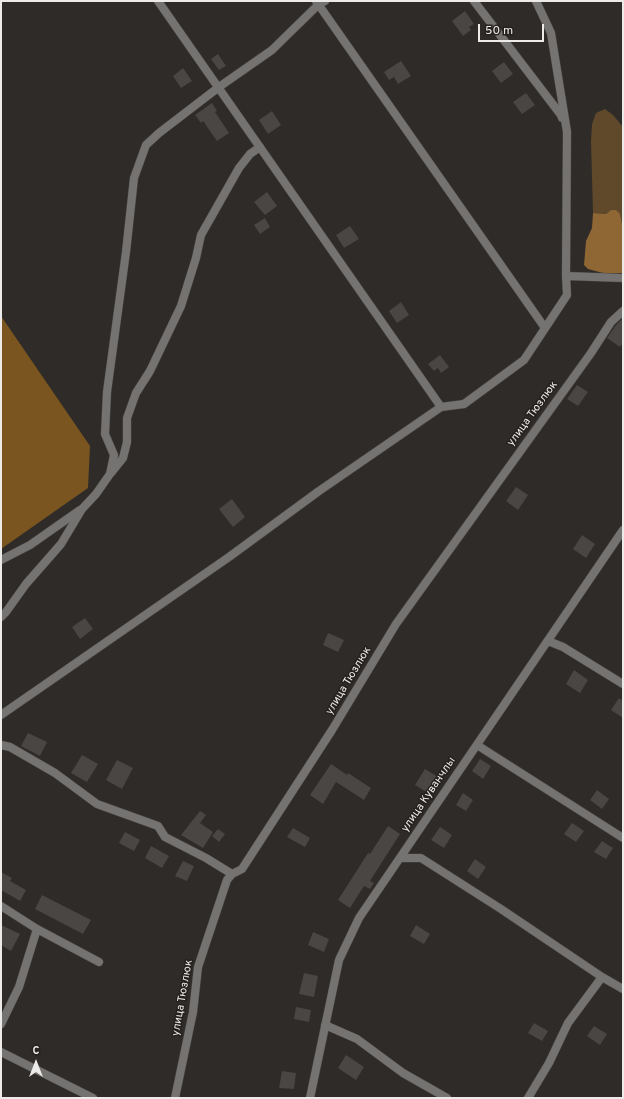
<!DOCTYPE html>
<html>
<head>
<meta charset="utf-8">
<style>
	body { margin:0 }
	#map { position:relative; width:624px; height:1099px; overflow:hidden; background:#2e2b28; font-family:Overpass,sans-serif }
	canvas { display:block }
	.frame { position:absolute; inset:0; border:2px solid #edebe9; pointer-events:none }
	.north { position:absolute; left:16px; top:1043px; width:40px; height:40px; -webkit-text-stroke:3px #24211e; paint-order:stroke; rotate:0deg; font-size:11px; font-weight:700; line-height:16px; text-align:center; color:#edebe9 }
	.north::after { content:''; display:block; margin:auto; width:14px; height:18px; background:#edebe9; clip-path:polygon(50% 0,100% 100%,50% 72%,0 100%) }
	.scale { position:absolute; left:478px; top:24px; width:66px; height:18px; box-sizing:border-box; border:2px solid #edebe9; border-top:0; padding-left:5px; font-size:12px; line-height:14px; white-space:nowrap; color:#edebe9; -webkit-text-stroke:3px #24211e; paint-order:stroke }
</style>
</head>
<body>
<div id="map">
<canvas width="624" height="1099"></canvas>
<div class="frame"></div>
<div class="north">С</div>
<div class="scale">50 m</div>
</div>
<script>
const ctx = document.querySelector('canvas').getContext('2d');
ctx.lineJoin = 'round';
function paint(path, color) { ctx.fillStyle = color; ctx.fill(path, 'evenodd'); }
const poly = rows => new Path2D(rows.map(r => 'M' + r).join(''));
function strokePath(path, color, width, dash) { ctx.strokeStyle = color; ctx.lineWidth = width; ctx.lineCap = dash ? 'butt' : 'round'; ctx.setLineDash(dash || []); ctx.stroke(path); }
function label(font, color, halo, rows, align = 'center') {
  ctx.font = font + ' Overpass,sans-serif'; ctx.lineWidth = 3; ctx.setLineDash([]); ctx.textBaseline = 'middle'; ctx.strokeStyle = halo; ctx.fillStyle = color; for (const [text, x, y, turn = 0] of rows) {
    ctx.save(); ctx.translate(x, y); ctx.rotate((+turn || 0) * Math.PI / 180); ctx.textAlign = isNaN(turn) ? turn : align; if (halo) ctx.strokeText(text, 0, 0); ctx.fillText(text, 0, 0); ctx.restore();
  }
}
const green = poly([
	[605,109,613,115,623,127,623,228,620,214,611,210,606,214,593,213,591,141,592,124,596,113]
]);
const forest = poly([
	[1,316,90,446,88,488,1,549]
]);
const water = poly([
	[611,210,616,210,620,214,623,228,623,273,603,273,588,269,584,265,586,241,592,228,593,213,606,214]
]);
const building = poly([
	[465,11,474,24,469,27,471,30,463,36,452,21],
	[218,54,226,66,219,70,211,59],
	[401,61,411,76,398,84,394,77,389,80,384,72],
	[504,62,513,74,501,83,492,71],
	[183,68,192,81,181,88,173,76],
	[526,93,535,105,522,114,513,102],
	[212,103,217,111,215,112,229,133,217,141,203,121,201,123,195,115],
	[272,111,281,125,268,134,259,120],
	[267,192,277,206,265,215,254,202],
	[265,218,270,227,260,234,254,225],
	[350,226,359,239,344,248,336,235],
	[401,302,409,315,397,323,389,311],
	[623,318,623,343,620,347,607,338,616,325],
	[440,355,449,367,441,373,438,368,434,371,428,364],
	[577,385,588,392,578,406,567,399],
	[516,487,528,495,518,510,506,501],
	[232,499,245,517,233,527,219,509],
	[582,535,595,544,586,558,573,549],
	[85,618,93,629,80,639,72,627],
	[328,633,344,640,338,652,323,645],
	[574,670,588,680,580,693,566,684],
	[619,698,623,701,623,718,611,710],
	[28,733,47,742,40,756,21,746],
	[82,755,98,764,87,782,71,773],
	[480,759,491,766,483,779,472,771],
	[117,760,133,768,122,789,106,780],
	[331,764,347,775,348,773,371,788,364,800,336,782,323,804,310,795],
	[425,769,438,777,428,793,415,785],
	[597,790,609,799,602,809,590,800],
	[463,793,473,800,466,811,456,805],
	[200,811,206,815,200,823,213,832,203,848,181,835],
	[572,823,584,831,576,842,564,834],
	[388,826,400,834,370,881,374,883,370,889,364,886,350,908,338,900,368,853,370,854],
	[440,827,452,835,444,848,431,840],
	[293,828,310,838,305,847,287,837],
	[218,829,225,834,219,842,212,836],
	[125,832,140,840,134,851,119,843],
	[602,841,613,848,606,859,594,852],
	[151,846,169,856,162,868,145,858],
	[475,859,486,867,478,879,467,871],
	[183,861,194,866,187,881,175,876],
	[1,872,12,878,10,881,26,890,20,901,1,890],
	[42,895,91,920,83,934,35,909],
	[1,925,20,934,11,951,1,945],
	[416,925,430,934,424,944,410,936],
	[313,932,329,939,324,952,308,945],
	[304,973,318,976,314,997,299,994],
	[296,1007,311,1010,309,1022,294,1019],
	[534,1023,548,1031,542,1041,528,1033],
	[594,1026,607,1034,600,1045,587,1036],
	[346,1055,364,1067,356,1080,338,1068],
	[282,1071,296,1073,294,1089,279,1088]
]);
const street = poly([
	[158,1,441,407],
	[316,1,545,328],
	[474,1,561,115,562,118],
	[536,1,551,33,567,132,566,276,623,278],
	[111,473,123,458,127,442,127,418,136,393,150,371,181,306,196,258,201,235,239,168,250,154,260,147],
	[1,560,30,545,80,510],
	[1,617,6,612,26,584,61,544,82,509,96,494,110,474,114,455,105,434,107,392,126,252,134,178,146,145,159,133,219,87,272,50,319,4,325,1],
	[548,641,563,647,623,684],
	[1,715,229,557,319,491,441,407,464,404,524,360,567,295,566,276],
	[1,745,10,747,55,773,97,804,158,826,165,837,206,858,232,874],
	[477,745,623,838],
	[400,858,421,858,501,909,602,977,623,989],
	[1,906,37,929,99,962],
	[1,1024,19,987,37,929],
	[325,1025,357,1039,403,1073,447,1098],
	[1,1052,93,1098],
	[175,1098,193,1012,198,967,227,880,232,874,242,869,332,730,396,624,591,353,611,322,623,311],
	[310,1098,339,960,359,918,623,530],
	[528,1098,549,1063,568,1023,602,977]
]);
const streetNames = [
	["улица Тюзлюк",533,414,-54],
	["улица Тюзлюк",349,681,-59],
	["улица Куванчлы",429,795,-56],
	["улица Тюзлюк",183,998,-80]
];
paint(green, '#60492a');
paint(forest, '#7a5520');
paint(water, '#8e6734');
paint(building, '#494643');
strokePath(street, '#494643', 9);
strokePath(street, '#757371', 8);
label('11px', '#edebe9', '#24211e', streetNames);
</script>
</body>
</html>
